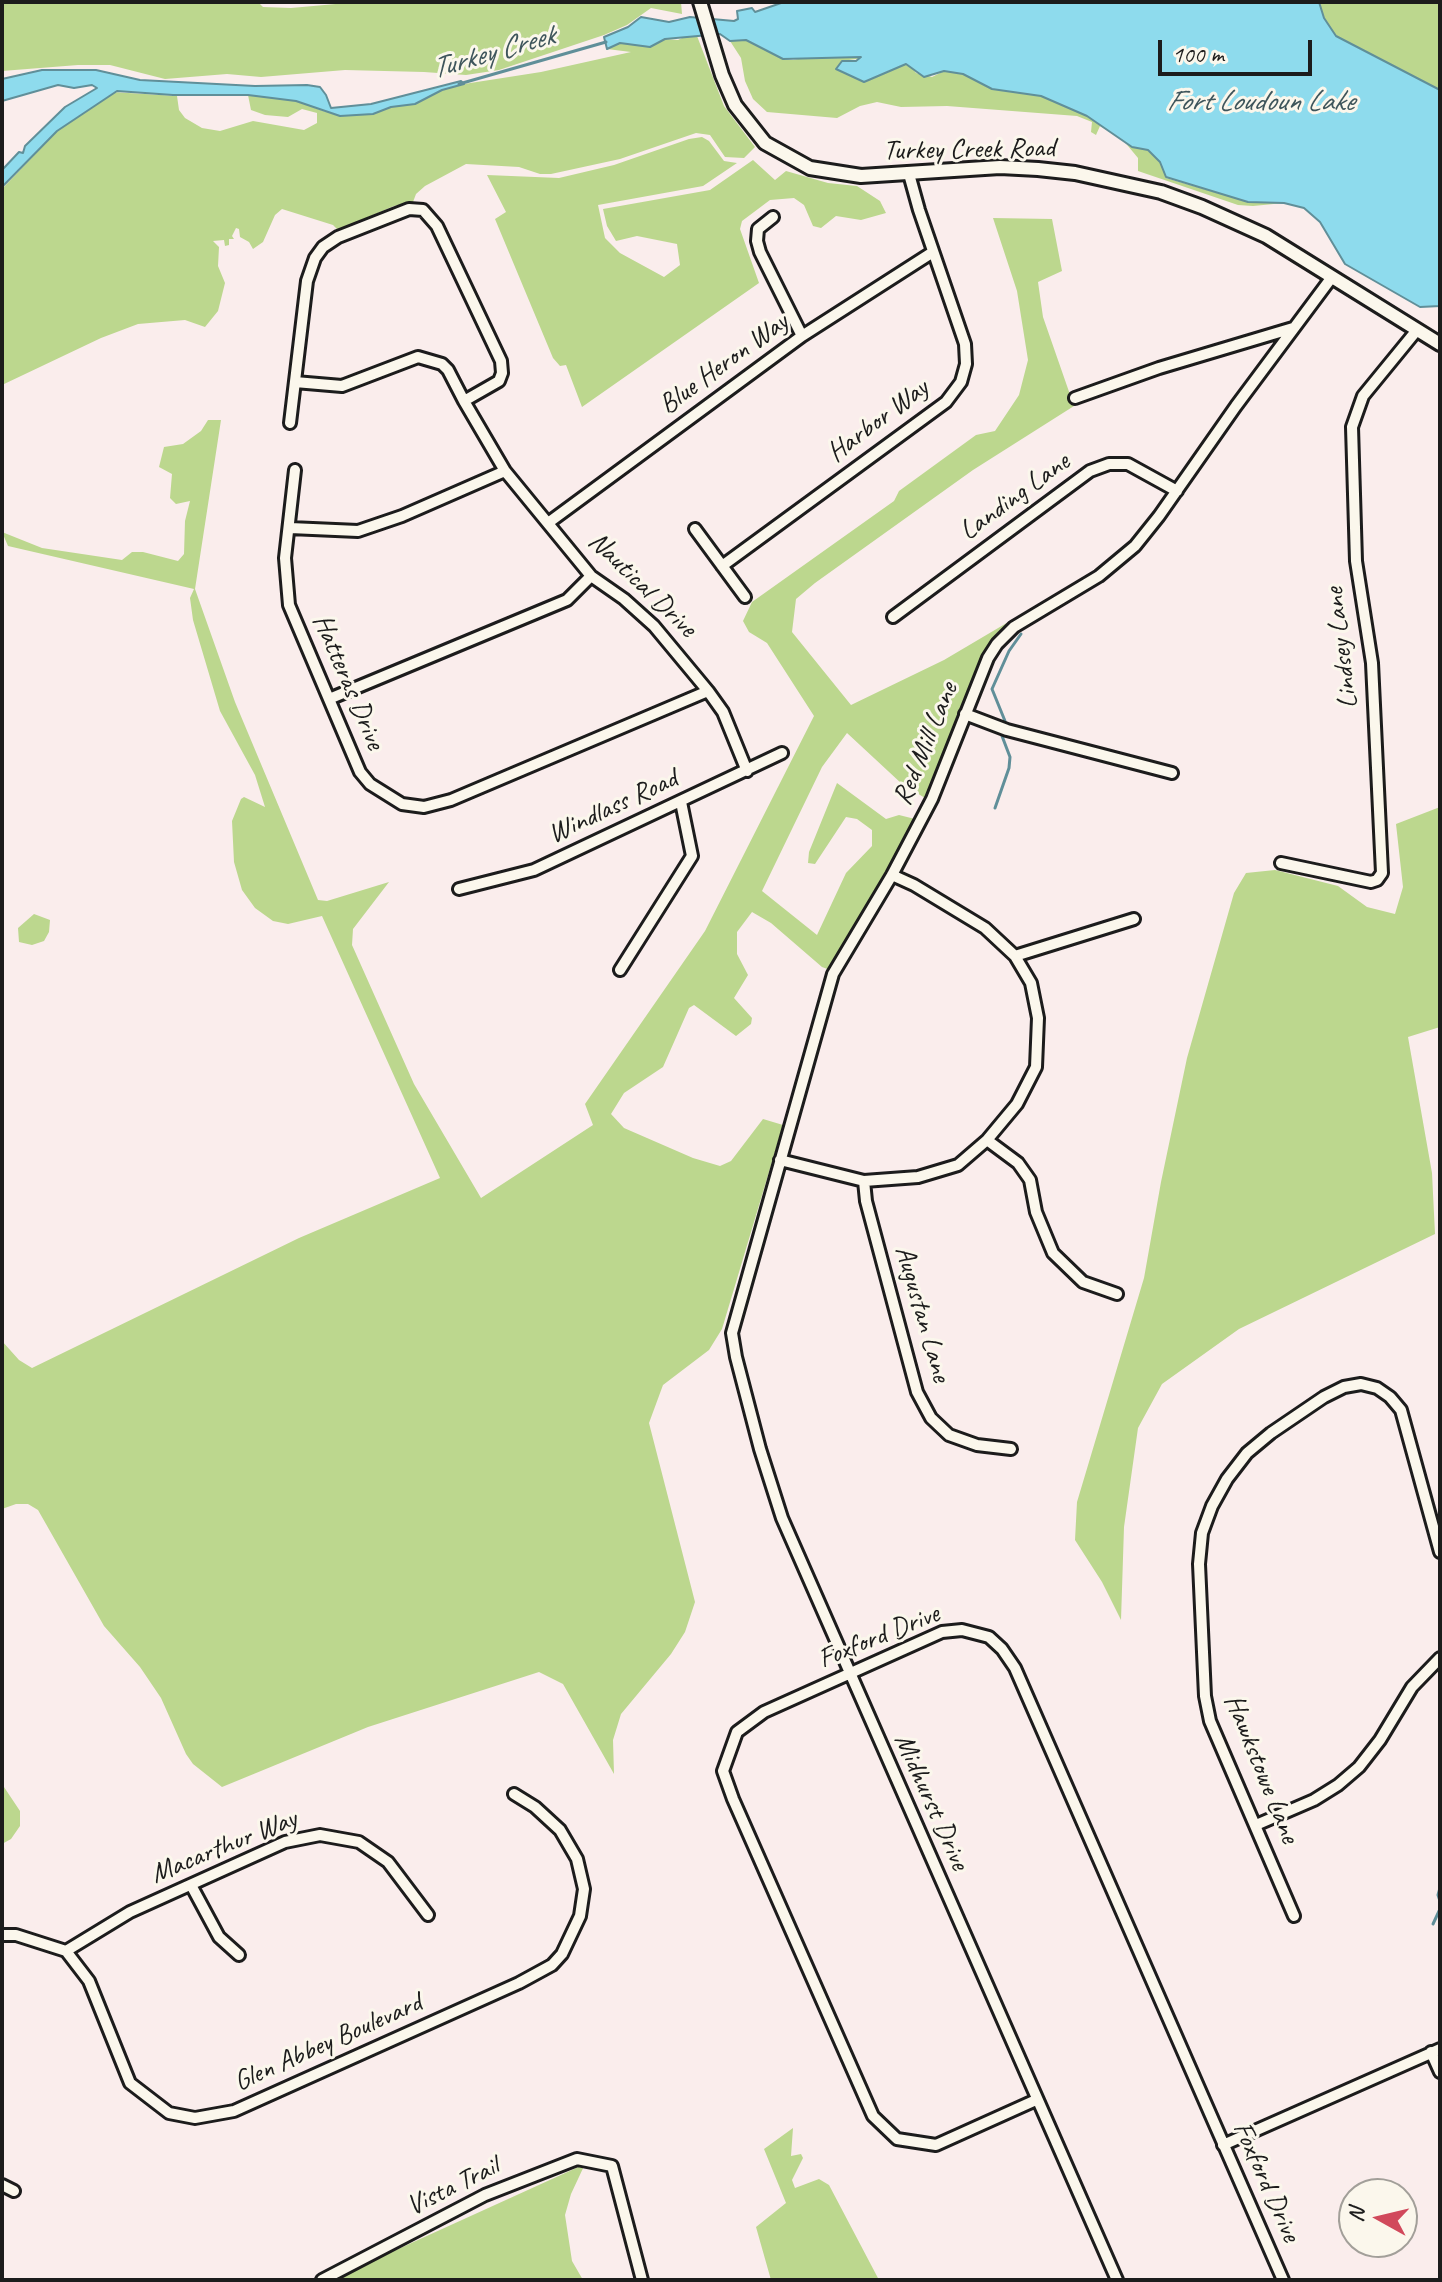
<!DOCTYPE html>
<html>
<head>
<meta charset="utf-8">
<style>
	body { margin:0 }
	#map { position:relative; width:1442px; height:2282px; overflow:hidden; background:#faedec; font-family:Caveat,sans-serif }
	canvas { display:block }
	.frame { position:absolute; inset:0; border:4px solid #1c1c1c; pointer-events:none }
	.north { position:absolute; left:1338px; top:2178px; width:80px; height:80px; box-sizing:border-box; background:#fbf7ec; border:2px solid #a29f99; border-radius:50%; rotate:278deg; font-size:22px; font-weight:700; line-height:32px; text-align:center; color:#1c1c1c }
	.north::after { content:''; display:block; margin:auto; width:28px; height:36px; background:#d1495b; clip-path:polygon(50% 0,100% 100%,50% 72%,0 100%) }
	.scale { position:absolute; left:1158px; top:40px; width:154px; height:36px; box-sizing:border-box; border:4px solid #1c1c1c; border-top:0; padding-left:10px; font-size:24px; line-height:28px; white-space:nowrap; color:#1c1c1c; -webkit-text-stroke:6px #fbf7ec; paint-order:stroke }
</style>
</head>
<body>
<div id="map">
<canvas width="1442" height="2282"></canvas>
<div class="frame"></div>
<div class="north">N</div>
<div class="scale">100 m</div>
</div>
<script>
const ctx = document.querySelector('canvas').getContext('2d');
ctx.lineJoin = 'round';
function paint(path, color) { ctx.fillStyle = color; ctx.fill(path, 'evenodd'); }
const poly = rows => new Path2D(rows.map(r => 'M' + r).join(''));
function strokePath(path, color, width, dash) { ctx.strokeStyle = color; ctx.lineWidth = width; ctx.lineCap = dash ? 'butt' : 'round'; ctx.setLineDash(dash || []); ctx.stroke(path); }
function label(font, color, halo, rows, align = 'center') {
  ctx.font = font + ' Caveat,sans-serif'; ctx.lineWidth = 6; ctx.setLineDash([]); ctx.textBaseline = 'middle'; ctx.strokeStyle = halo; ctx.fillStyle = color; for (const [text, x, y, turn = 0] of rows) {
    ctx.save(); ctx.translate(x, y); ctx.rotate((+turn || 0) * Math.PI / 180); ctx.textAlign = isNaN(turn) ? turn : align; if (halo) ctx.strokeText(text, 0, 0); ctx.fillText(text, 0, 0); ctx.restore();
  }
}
const green = poly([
	[2,2,258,2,263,7,291,8,358,2,681,2,682,14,651,8,627,25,604,35,499,70,466,75,424,72,345,70,261,77,227,74,165,79,110,65,78,65,2,71],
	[1319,2,1440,2,1440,90,1336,36,1324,18],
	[688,35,697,36,724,106,755,147,744,158,725,157,710,135,696,133,620,159,551,174,540,174,519,167,466,164,425,186,416,194,413,202,394,206,338,230,333,225,282,209,275,215,263,242,253,249,249,242,240,237,239,229,236,228,232,236,234,239,229,239,229,245,225,246,224,240,213,241,219,247,218,266,225,283,218,311,205,327,185,320,138,324,101,338,2,385,2,189,57,131,112,92,177,96,179,110,185,118,202,128,220,131,253,121,304,130,317,123,317,113,302,109,288,117,265,115,251,110,248,95,296,101,326,112,373,114,391,107,415,104,442,90,464,84,541,72,631,52,607,49,620,43,650,47,665,39,678,40],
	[745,40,783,59,793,60,808,57,870,57,842,61,844,72,864,82,906,64,911,66,916,73,932,77,944,71,963,74,992,89,1041,96,1087,116,1124,139,1132,147,1147,150,1160,161,1166,178,1248,202,1284,203,1253,206,1238,205,1138,171,1138,158,1123,140,1100,126,1096,135,1091,132,1092,122,1077,116,947,106,901,107,877,102,860,106,837,118,767,112,753,99,745,81,741,58,730,41],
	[702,137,709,141,724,161,737,163,703,186,598,205,605,238,620,253,664,277,680,265,677,244,637,236,616,241,607,226,603,209,710,190,753,160,775,180,786,171,828,183,857,186,880,201,886,213,861,220,836,216,821,228,813,226,804,205,794,198,770,200,742,221,740,229,759,283,582,407,566,365,560,366,553,358,495,219,506,212,487,175,559,178,614,165,689,139],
	[993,218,1052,219,1062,271,1038,282,1043,317,1074,406,973,470,815,583,796,599,792,632,851,705,944,660,1010,621,996,634,977,667,925,798,902,784,847,733,822,767,762,891,817,935,846,873,872,846,872,830,857,819,846,817,815,864,808,863,809,852,837,783,886,819,899,815,915,819,830,970,822,967,771,923,752,912,737,932,737,954,748,975,734,998,752,1018,751,1024,736,1036,694,1005,689,1008,663,1067,624,1093,611,1114,624,1128,693,1158,720,1166,731,1161,763,1119,783,1125,722,1329,709,1350,663,1385,649,1423,695,1602,685,1632,671,1654,621,1714,613,1740,614,1774,563,1684,539,1672,368,1727,222,1787,193,1764,186,1754,161,1698,140,1667,104,1626,38,1510,28,1504,16,1504,2,1509,2,1341,19,1360,32,1368,299,1238,440,1178,322,916,288,924,273,921,255,908,242,890,234,862,232,821,241,799,244,797,265,807,255,775,220,711,193,620,190,598,194,589,8,546,2,532,42,548,122,560,132,552,143,552,178,561,184,554,185,521,190,501,176,504,170,498,172,474,159,467,164,447,183,444,201,431,208,420,221,420,195,589,235,702,318,900,327,901,389,882,353,929,352,945,414,1084,481,1198,593,1125,585,1104,705,931,814,716,767,643,749,632,743,621,752,602,894,501,899,491,976,435,995,431,1019,395,1028,360,1017,291],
	[1440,807,1440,1027,1408,1037,1432,1173,1435,1234,1239,1329,1162,1384,1138,1428,1124,1527,1121,1620,1102,1582,1075,1540,1077,1502,1144,1278,1161,1182,1187,1058,1234,893,1246,873,1275,870,1338,886,1367,907,1395,914,1403,887,1396,824],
	[34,914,50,920,49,932,44,941,32,945,19,942,18,928],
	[2,1784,20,1811,20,1826,11,1839,2,1844],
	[793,2128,791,2156,801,2154,803,2158,792,2180,795,2188,819,2179,829,2185,879,2280,771,2280,756,2227,786,2203,764,2149],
	[585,2164,571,2194,565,2215,572,2261,583,2280,330,2280]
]);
const water = poly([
	[784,2,1319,2,1324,18,1336,36,1440,90,1440,306,1420,307,1345,264,1320,222,1304,208,1284,203,1248,202,1166,177,1160,162,1148,150,1132,147,1087,116,1041,96,992,89,963,74,944,71,924,77,906,64,864,82,836,69,842,61,856,61,861,57,783,59,746,40,730,41,720,34,665,39,650,47,620,43,607,49,604,37,628,27,641,17,669,22,690,17,734,21,738,19,737,11,752,8,755,12,784,2],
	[42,70,96,70,140,80,255,86,307,85,320,87,326,95,331,108,371,104,461,81,464,84,442,90,415,104,391,107,373,114,340,116,296,101,248,95,173,95,117,91,57,131,2,187,2,170,19,152,23,153,25,146,65,107,97,88,92,85,74,88,58,85,2,101,2,79,42,70]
]);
const stream = poly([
	[459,84,606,42],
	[1005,721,992,689,1009,651,1021,634],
	[995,808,1009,768,1010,757,1002,736],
	[1440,1888,1438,1895,1440,1901],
	[1433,1924,1440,1909]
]);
const minor = poly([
	[773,217,758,229,757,241,760,252,802,336],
	[295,382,342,386,418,357,442,364,448,370,464,401,505,471,591,576,624,599,654,626,708,691,723,712,747,771],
	[1075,398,1159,368,1293,328],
	[290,423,307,281,315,258,323,247,338,237,409,209,423,210,437,226,501,361,502,373,499,381,464,401],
	[295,470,285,558,289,605,360,772,370,784,402,804,424,807,451,800,708,691],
	[548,523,802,336,933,252],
	[290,528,358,531,402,516,505,471],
	[695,529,745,597],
	[722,566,946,402,961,382,966,364,965,344,919,210,909,174],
	[893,617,1090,471,1109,464,1128,464,1177,491],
	[329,699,567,600,591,576],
	[965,714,1007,730,1172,773],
	[1281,863,1371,882,1377,880,1382,873,1372,663,1356,561,1352,427,1363,396,1417,330],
	[459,889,534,870,782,753],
	[1015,956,1134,919],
	[620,970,692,856,681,802],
	[987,1140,1018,1163,1030,1180,1036,1212,1053,1253,1083,1282,1117,1294],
	[780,1160,864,1181,918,1177,958,1165,987,1140,1017,1104,1036,1067,1038,1018,1031,983,1015,956,985,928,914,885,892,875],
	[864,1181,866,1201,917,1392,931,1418,949,1435,977,1445,1011,1449],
	[1256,1825,1314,1800,1338,1785,1359,1767,1380,1740,1412,1687,1440,1658],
	[191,1885,219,1937,239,1955],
	[1294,1916,1210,1721,1205,1696,1199,1564,1202,1533,1212,1506,1227,1479,1247,1453,1271,1433,1324,1397,1344,1387,1361,1384,1377,1388,1390,1397,1401,1410,1440,1552],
	[2,1935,16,1935,66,1951,89,1981,130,2083,169,2113,195,2118,234,2111,519,1983,552,1965,562,1954,580,1916,584,1889,577,1859,560,1830,535,1807,514,1794],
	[66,1951,130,1912,285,1842,320,1835,359,1842,388,1862,428,1915],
	[1431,2052,1440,2072],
	[1036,2100,936,2145,897,2139,873,2116,733,1799,723,1771,737,1732,764,1712,942,1632,962,1630,989,1637,1002,1649,1015,1668,1283,2280],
	[1223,2145,1440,2049],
	[2,2185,14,2191],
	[322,2280,485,2195,577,2159,612,2166,642,2280],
	[1117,2280,782,1518,760,1449,736,1357,732,1333,833,974,892,875,932,799,988,658,997,644,1014,627,1099,576,1135,546,1159,516,1236,406,1332,277]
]);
const tertiary = poly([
	[700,2,722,75,735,105,765,143,810,168,861,176,1000,167,1038,169,1075,173,1161,192,1202,207,1266,236,1440,344]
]);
const streetNames = [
	["Turkey Creek Road",969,150,-1],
	["Blue Heron Way",724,364,-36],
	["Harbor Way",878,421,-37],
	["Landing Lane",1015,497,-36],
	["Nautical Drive",642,585,44],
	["Lindsey Lane",1342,648,-97],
	["Hatteras Drive",348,682,67],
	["Red Mill Lane",926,744,-68],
	["Windlass Road",613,807,-25],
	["Augustan Lane",922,1314,74],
	["Foxford Drive",879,1637,-22],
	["Hawkstowe Lane",1261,1769,68],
	["Midhurst Drive",931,1802,66],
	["Macarthur Way",224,1847,-22],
	["Glen Abbey Boulevard",328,2043,-24],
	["Foxford Drive",1266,2182,66],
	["Vista Trail",453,2187,-26]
];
const waterNames = [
	["Turkey Creek",493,53,-16],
	["Fort Loudoun Lake",1260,102]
];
paint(green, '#bcd78e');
paint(water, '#8edbed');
strokePath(water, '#608f99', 2);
strokePath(stream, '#608f99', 3);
strokePath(minor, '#1c1c1c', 16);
strokePath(tertiary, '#1c1c1c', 18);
strokePath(minor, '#fbf7ec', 10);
strokePath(tertiary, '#fbf7ec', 12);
label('28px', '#1c1c1c', '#fbf7ec', streetNames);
label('italic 30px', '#3e555b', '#fbf7ec', waterNames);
</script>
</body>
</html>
